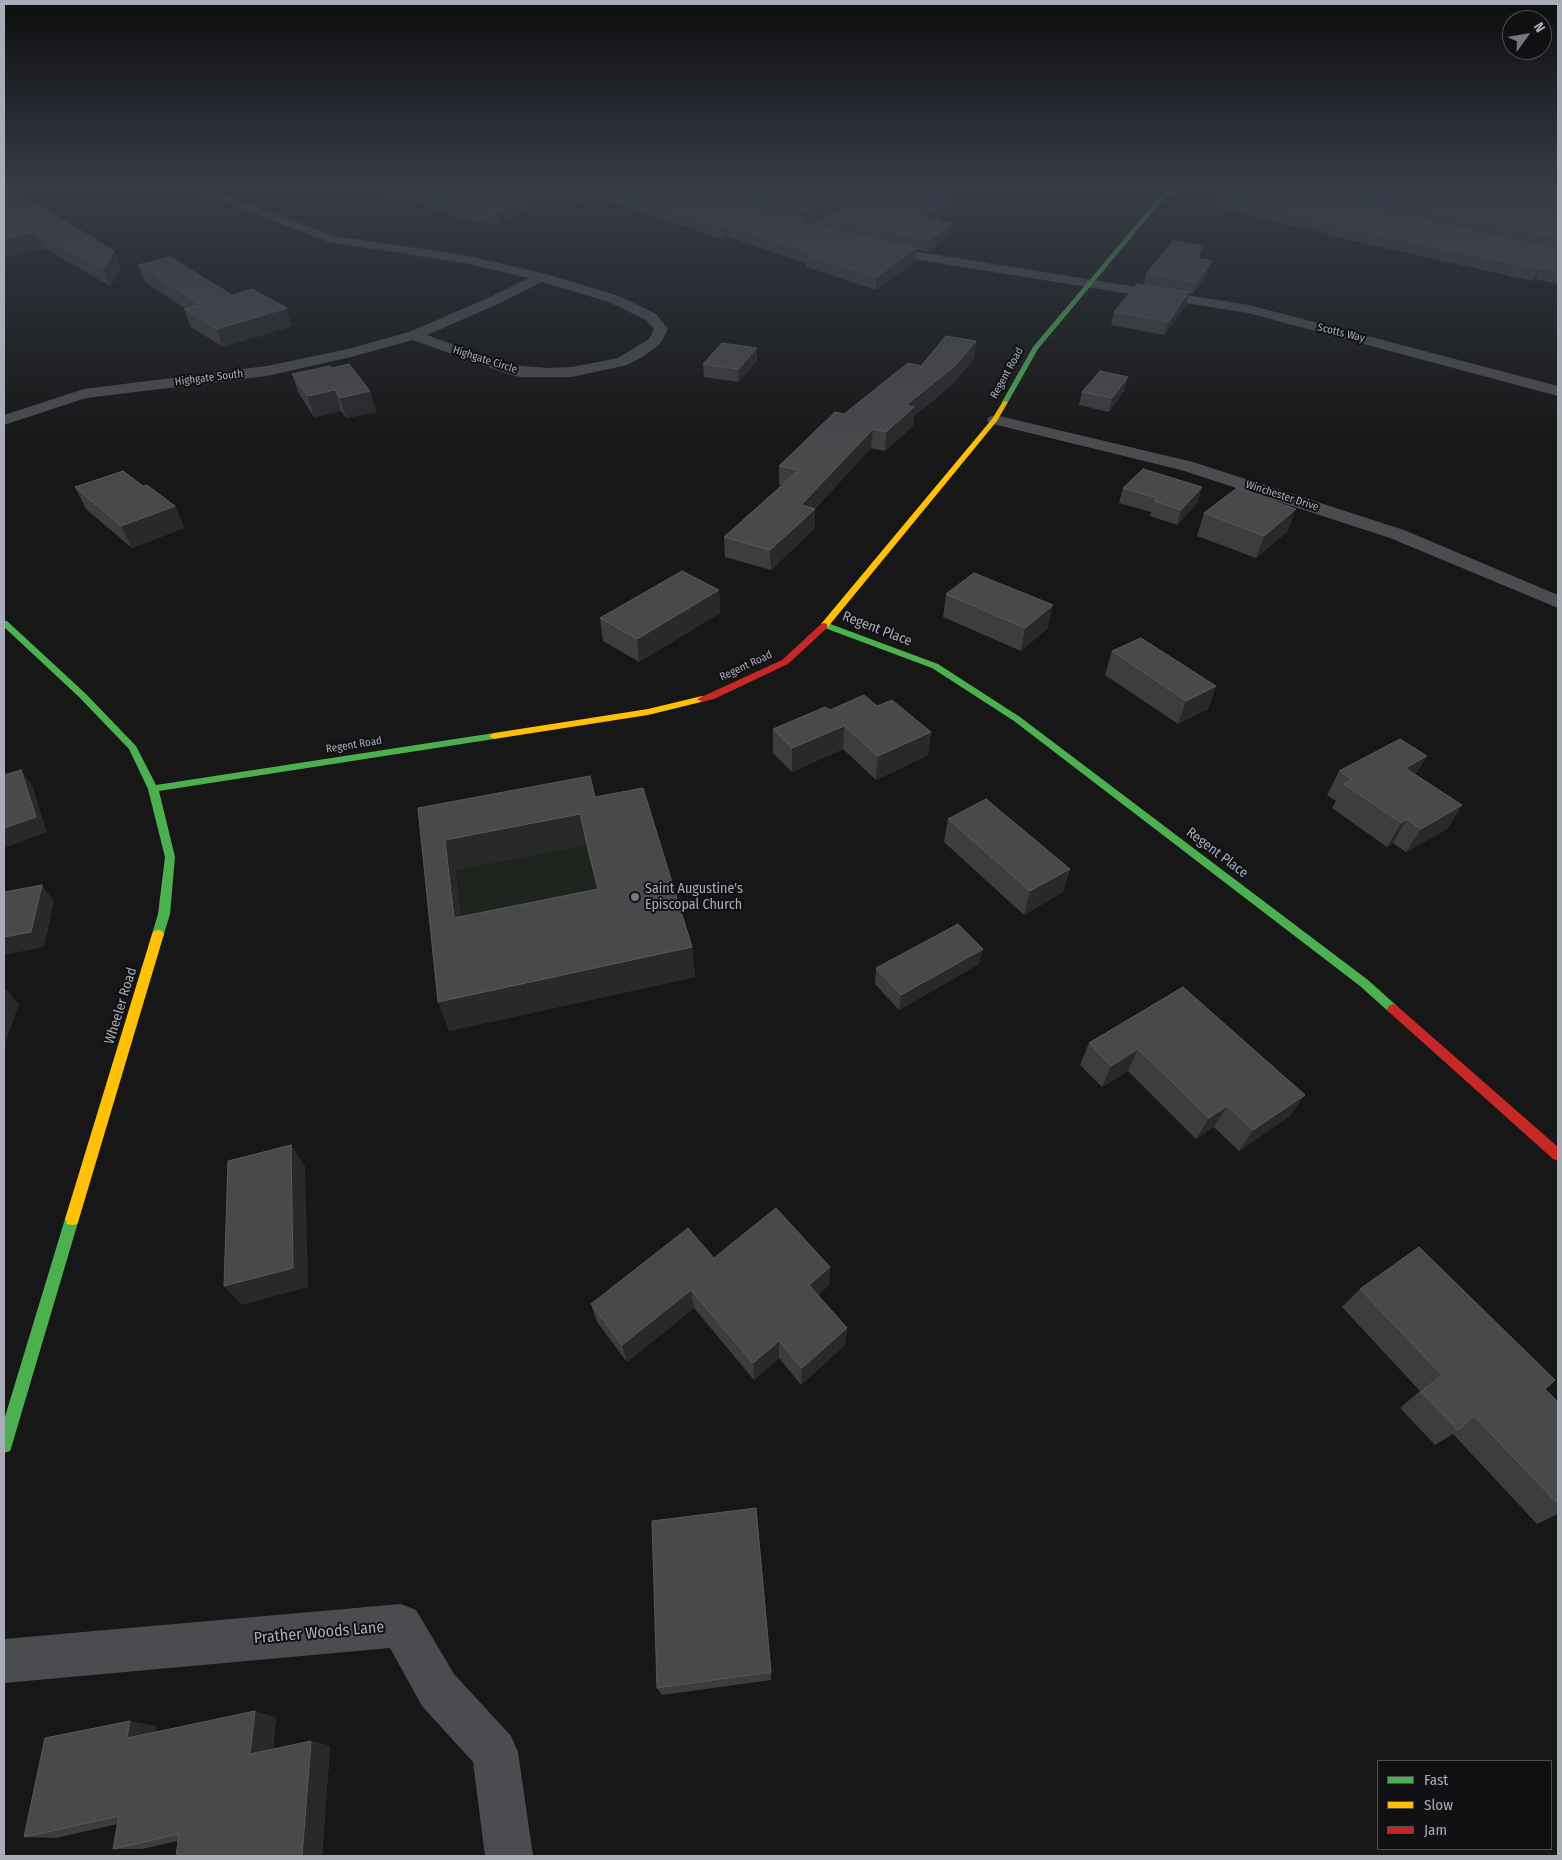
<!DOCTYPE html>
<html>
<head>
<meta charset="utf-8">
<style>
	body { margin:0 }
	#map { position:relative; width:1562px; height:1860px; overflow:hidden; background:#171717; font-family:"Fira Sans Condensed",sans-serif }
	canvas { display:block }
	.frame { position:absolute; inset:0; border:5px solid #a8adb8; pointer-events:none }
	.legend { position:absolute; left:1377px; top:1760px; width:175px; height:90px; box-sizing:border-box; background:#111113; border:1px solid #4d4f55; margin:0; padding:6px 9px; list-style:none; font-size:15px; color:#a8adb8 }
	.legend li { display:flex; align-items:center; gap:10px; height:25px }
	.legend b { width:25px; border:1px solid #4d4f55 }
	.north { position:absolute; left:1502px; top:10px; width:50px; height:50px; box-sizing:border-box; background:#111113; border:1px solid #4d4f55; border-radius:50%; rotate:58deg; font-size:14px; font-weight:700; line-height:20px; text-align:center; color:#a8adb8 }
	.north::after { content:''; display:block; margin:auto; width:18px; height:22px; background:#757880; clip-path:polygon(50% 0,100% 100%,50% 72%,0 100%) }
</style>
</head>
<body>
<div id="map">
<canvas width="1562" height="1860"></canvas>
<div class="frame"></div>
<ul class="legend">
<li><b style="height:6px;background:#4caf50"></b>Fast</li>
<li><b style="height:6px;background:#ffc107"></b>Slow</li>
<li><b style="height:6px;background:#c62828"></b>Jam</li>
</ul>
<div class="north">N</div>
</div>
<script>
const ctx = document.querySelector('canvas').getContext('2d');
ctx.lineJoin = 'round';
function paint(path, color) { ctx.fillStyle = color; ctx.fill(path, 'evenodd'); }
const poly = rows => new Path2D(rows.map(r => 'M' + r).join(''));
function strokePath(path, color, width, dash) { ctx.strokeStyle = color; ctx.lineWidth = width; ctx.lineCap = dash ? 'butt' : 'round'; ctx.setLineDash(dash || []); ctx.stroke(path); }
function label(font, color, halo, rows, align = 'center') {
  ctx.font = font + ' "Fira Sans Condensed",sans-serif'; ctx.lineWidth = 4; ctx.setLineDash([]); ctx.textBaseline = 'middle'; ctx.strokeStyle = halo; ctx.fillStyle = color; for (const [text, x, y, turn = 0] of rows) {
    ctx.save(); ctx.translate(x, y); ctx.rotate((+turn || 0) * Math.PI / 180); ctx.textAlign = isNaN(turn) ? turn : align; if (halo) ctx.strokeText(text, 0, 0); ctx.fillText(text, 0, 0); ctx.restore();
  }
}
const green = poly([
	[586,845,608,934,465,949,455,870]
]);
const street = poly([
	[172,186,190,186,230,197,334,236,464,255,546,274,619,296,656,314,668,329,660,344,644,356,627,365,572,377,520,377,505,373,413,340,351,357,267,376,86,398,4,425,4,415,84,389,267,366,348,349,409,332,488,298,529,278,464,263,328,242,222,201,173,188,172,186],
	[542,282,609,302,646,320,654,329,649,339,618,358,572,367,548,368,509,365,427,335,498,304,542,282],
	[903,186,916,186,892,201,808,233,804,234,798,230,800,227,884,197,903,186],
	[880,243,913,251,1249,305,1558,386,1558,396,1248,313,913,259,876,250,874,247,876,244,880,243],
	[995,415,1193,462,1404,530,1558,595,1558,608,1390,538,1181,470,989,423,987,420,989,417,995,415],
	[401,1604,416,1610,454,1674,511,1736,518,1752,533,1856,485,1856,473,1762,422,1706,390,1648,4,1683,4,1639,401,1604]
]);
const fast = poly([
	[1226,187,1285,198,1283,199,1226,189,1182,191,1166,196,1038,349,1008,402,1003,403,1002,402,1033,347,1162,194,1182,189,1226,187],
	[4,621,7,621,85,693,136,746,156,785,494,733,499,736,494,739,159,791,175,857,170,914,164,934,162,937,158,938,154,937,152,934,158,914,165,857,148,789,129,749,79,697,4,627,4,621],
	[825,622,938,664,1020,717,1368,980,1397,1006,1399,1009,1397,1012,1393,1014,1389,1012,1360,986,1014,721,932,668,822,627,821,625,825,622],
	[72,1213,77,1214,79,1219,12,1445,10,1451,4,1453,4,1420,65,1219,67,1214,72,1213]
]);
const slow = poly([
	[1003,401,1008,402,997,421,827,628,821,628,821,624,992,419,1003,401],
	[702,696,707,699,705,701,648,715,494,739,489,736,494,733,648,709,702,696],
	[158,930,162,931,164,934,79,1219,77,1224,72,1225,67,1224,65,1219,152,934,154,931,158,930]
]);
const jam = poly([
	[824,623,827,624,827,628,788,664,714,699,702,702,697,699,782,660,821,624,824,623],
	[1393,1004,1397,1006,1558,1147,1558,1161,1553,1159,1389,1012,1387,1009,1389,1006,1393,1004]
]);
const wall = poly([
	[4,186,121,268,110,286,44,248,7,257,4,256],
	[358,186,899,186,884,195,952,207,939,213,939,218,934,220,951,224,949,236,928,252,916,249,915,261,876,290,806,267,806,263,728,237,722,239,596,198,579,203,552,195,499,225,464,220,408,199,397,201],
	[875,198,824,217,824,228,804,224],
	[1297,186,1558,186,1558,284,1535,279,1532,281,1328,235,1329,234,1216,208,1219,194,1295,193],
	[1200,258,1208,273,1193,294,1189,293,1186,305,1164,335,1111,325,1114,312,1144,285,1146,274],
	[138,265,232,295,292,326,223,347,191,327,184,309,186,309,145,282],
	[976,341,974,358,953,384,914,416,913,426,885,451,871,448,815,509,815,528,771,570,725,557,724,537,782,485,779,485,779,466,844,414,921,366],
	[757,361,738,382,704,377,703,364],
	[332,368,376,412,346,418,341,411,314,417,299,394,292,374],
	[1124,391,1109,412,1079,405,1082,392],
	[143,486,175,506,184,528,132,548,86,509,75,487],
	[1123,488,1198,502,1177,525,1150,516,1151,512,1119,503],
	[1204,513,1288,531,1256,558,1197,536],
	[719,590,720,613,639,662,603,641,600,618],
	[946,594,1048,628,1021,651,943,617],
	[1112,651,1216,686,1208,709,1178,724,1105,675],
	[877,706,931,732,928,755,876,780,843,749,792,772,773,753,773,729,830,710],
	[1339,771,1416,775,1462,805,1447,829,1406,852,1393,843,1387,847,1332,808,1336,801,1327,795],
	[595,797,692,947,695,977,449,1031,418,808],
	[586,845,597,889,461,917,455,870],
	[948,819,1070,869,1063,892,1024,915,944,842],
	[979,964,899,1010,875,984,876,968],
	[1183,987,1290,1116,1239,1151,1214,1127,1196,1139,1128,1071,1102,1087,1080,1065,1089,1043],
	[714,1258,830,1267,829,1285,818,1295,847,1328,845,1345,801,1385,779,1358,754,1380,694,1308,627,1362,597,1322,591,1304],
	[1360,1289,1545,1389,1558,1402,1558,1514,1537,1524,1453,1434,1435,1445,1400,1408,1420,1391,1342,1307],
	[771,1672,771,1680,662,1695,657,1688],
	[276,1717,273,1749,311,1741,330,1746,322,1856,176,1856,178,1841,142,1849,113,1849,118,1824,56,1838,24,1837,156,1726,155,1732]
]);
const shadedWall = poly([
	[546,186,551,186,552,195,499,225,497,213],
	[595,186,596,198,579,203,577,192],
	[878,186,899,186,883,195,803,224,803,212],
	[405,187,408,199,397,201,394,190],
	[953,195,952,207,939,213,939,218,919,228,920,216,934,205],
	[951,224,949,236,928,252,929,240],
	[728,225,728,237,722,239,721,227],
	[36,232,44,248,7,257,4,251,4,239],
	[1203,246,1200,258,1196,258],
	[916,249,915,261,876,290,876,277],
	[114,251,121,268,110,286,103,269],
	[1212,261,1208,273,1193,294,1197,282],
	[1541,267,1535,279,1532,281,1538,269],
	[1189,292,1186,305,1164,335,1168,322],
	[287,308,292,326,223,347,217,329],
	[976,341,974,358,953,384,914,416,913,426,885,451,886,432,906,405],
	[757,348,757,361,738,382,738,369],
	[1128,377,1124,391,1109,412,1112,398],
	[335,390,341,411,314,417,308,396],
	[370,391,376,412,346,418,340,398],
	[873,429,871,448,815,509,815,528,771,570,770,550,801,505],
	[1202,487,1198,502,1177,525,1181,510],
	[175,506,184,528,132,548,121,526],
	[1296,509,1288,531,1256,558,1264,536],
	[719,590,720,613,639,662,637,639],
	[1053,605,1048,628,1021,651,1025,628],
	[1216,686,1208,709,1178,724,1186,701],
	[844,726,843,749,792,772,792,748],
	[931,732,928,755,876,780,878,756],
	[1427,756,1413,779,1405,768],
	[21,770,32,785,47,832,4,848,4,828],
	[1462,805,1447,829,1406,852,1421,829],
	[580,814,586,845,455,870,465,949,454,918,445,840],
	[1407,819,1393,843,1387,847,1401,823],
	[1070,869,1063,892,1024,915,1030,891],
	[42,885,54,901,44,947,4,955,4,937],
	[692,947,695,977,449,1031,438,1002],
	[983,949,979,964,899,1010,901,995],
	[4,987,19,1004,4,1047],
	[1138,1049,1128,1071,1102,1087,1111,1066],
	[1305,1095,1290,1116,1239,1151,1253,1130],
	[1227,1106,1214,1127,1196,1139,1209,1118],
	[291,1145,305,1166,308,1287,242,1305,224,1286],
	[830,1267,829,1285,808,1303,809,1285],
	[691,1290,694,1308,627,1362,622,1345],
	[847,1328,845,1345,801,1385,802,1368],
	[779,1341,779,1358,754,1380,753,1363],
	[255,1711,276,1717,272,1758,250,1754],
	[130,1721,156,1726,153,1743,127,1738],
	[311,1741,330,1746,322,1856,302,1856]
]);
const building = poly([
	[4,186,7,186,114,251,103,269,36,232,4,239,4,186],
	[384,186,546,186,497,213,461,208,405,187,394,190,384,186],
	[559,186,673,186,800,223,916,249,876,277,807,255,812,253,728,225,721,227,595,186,577,192,559,186],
	[710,186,878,186,803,212,710,186],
	[902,186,915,186,953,195,934,205,940,206,920,216,951,224,929,240,824,217,893,192,902,186],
	[1308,186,1558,186,1558,238,1308,186],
	[1274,189,1558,250,1558,270,1541,267,1538,269,1332,224,1334,222,1219,197,1219,194,1274,189],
	[1173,241,1203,246,1196,258,1212,261,1197,282,1146,274,1173,241],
	[170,257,232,295,252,289,287,308,217,329,184,309,201,305,138,265,170,257],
	[1137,284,1189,292,1168,322,1114,312,1137,284],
	[946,336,976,341,955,366,906,405,914,407,886,432,873,429,801,505,815,509,770,550,724,537,799,470,779,466,835,412,844,414,908,363,921,366,946,336],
	[722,343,757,348,738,369,703,364,722,343],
	[349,364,370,391,340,398,335,390,308,396,292,374,330,366,332,368,349,364],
	[1100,371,1128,377,1112,398,1082,392,1100,371],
	[1143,469,1202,487,1181,510,1154,501,1157,498,1123,488,1143,469],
	[123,471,143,486,147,485,175,506,121,526,75,487,123,471],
	[1237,488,1296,509,1264,536,1204,513,1237,488],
	[682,571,719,590,637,639,600,618,682,571],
	[974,573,1053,605,1025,628,946,594,974,573],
	[1141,638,1216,686,1186,701,1112,651,1141,638],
	[864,695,877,706,892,700,931,732,878,756,844,726,792,748,773,729,825,707,830,710,864,695],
	[1400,739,1427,756,1405,768,1462,805,1421,829,1407,819,1401,823,1344,784,1352,780,1339,771,1400,739],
	[21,770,36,817,4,828,4,775,21,770],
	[590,776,595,797,643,788,692,947,438,1002,418,808,590,776],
	[580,814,598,889,454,918,445,840,580,814],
	[986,799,1070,869,1030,891,948,819,986,799],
	[42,885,31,932,4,937,4,892,42,885],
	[958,924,983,949,901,995,876,968,958,924],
	[1183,987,1305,1095,1253,1130,1227,1106,1209,1118,1138,1049,1111,1066,1089,1043,1183,987],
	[291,1145,293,1268,224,1286,228,1161,291,1145],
	[776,1208,830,1267,809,1285,847,1328,802,1368,779,1341,753,1363,691,1290,622,1345,591,1304,688,1228,714,1258,776,1208],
	[1419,1247,1555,1380,1545,1389,1558,1402,1558,1504,1474,1416,1458,1430,1421,1392,1442,1375,1360,1289,1419,1247],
	[756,1508,771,1672,657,1688,652,1521,756,1508],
	[255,1711,250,1754,311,1741,302,1856,176,1856,179,1834,113,1849,119,1816,24,1837,45,1738,130,1721,127,1738,255,1711]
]);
const markers = [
	[635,897,5,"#757880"]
];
const farStreetnames = [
	["Scotts Way",1341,333,14],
	["Highgate Circle",485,360,18],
	["Regent Road",1007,373,-61],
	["Highgate South",209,378,-7],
	["Winchester Drive",1282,496,18],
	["Regent Road",746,666,-25],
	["Regent Road",354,745,-9]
];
const streetNames = [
	["Regent Place",877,629,21],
	["Regent Place",1217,853,37],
	["Wheeler Road",121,1006,-73]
];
const poiNames = [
	["Saint Augustine's",645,889],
	["Episcopal Church",645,905]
];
const nearStreetnames = [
	["Prather Woods Lane",319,1633,-5]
];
paint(green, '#1d241e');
paint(street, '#4b4c50');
paint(fast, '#4caf50');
paint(slow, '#ffc107');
paint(jam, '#c62828');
paint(wall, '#3d3d3f');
paint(shadedWall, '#29292a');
paint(building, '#49494c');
strokePath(building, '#58595d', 1);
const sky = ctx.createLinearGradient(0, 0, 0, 446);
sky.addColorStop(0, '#0d0d0d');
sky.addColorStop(0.42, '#363c47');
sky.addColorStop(1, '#363c4700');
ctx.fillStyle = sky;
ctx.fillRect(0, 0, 1562, 446);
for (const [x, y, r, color] of markers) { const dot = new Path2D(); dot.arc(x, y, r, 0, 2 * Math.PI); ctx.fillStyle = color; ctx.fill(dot); strokePath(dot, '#111113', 2); }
label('11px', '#a8adb8', '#111113', farStreetnames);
label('14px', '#a8adb8', '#111113', streetNames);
label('14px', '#a8adb8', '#111113', poiNames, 'left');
label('16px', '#a8adb8', '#111113', nearStreetnames);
</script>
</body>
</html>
